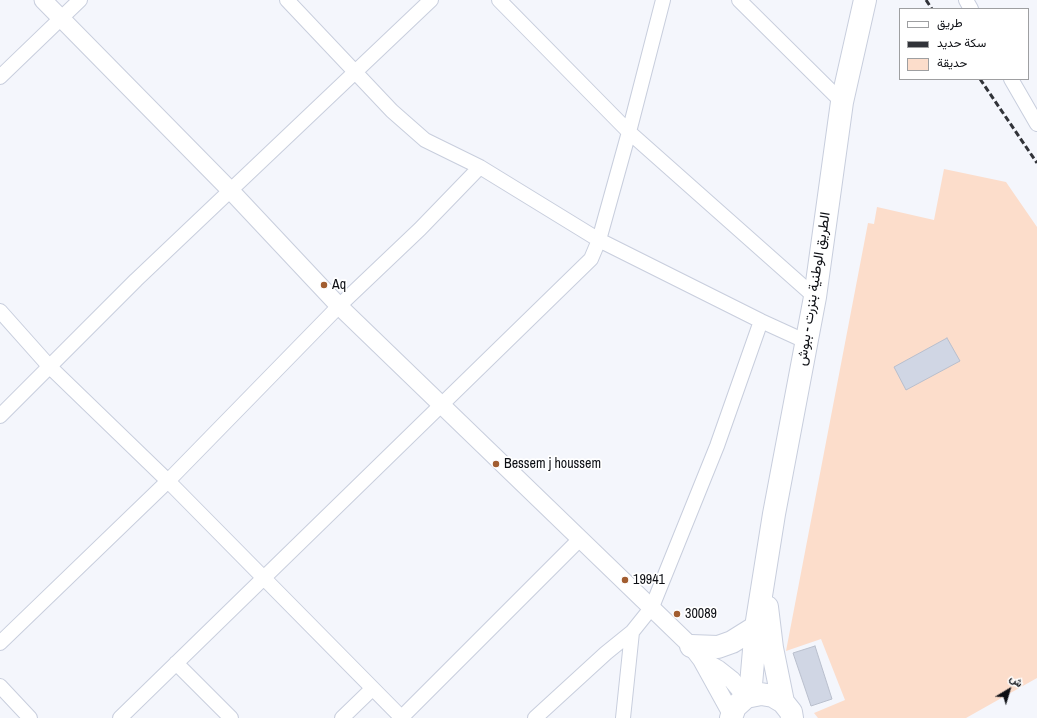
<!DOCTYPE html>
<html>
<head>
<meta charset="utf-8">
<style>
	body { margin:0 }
	#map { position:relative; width:1037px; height:718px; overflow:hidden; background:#f4f6fc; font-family:"Archivo Narrow",Vazirmatn,sans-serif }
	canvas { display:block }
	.legend { position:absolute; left:899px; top:8px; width:130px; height:72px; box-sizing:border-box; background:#fff; border:1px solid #9e9fa1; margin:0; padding:5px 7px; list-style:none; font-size:12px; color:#0d0f14 }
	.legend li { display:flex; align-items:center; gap:8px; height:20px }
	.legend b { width:20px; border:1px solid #9e9fa1 }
	.north { position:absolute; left:989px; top:670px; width:40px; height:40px; -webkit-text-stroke:3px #fff; paint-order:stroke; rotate:38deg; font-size:11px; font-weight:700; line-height:16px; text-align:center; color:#0d0f14 }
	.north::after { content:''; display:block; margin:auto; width:14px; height:18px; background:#0d0f14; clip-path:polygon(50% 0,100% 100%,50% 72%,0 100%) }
</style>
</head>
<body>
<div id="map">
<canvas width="1037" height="718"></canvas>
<ul class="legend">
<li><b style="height:5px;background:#fff"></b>طريق</li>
<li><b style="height:5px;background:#313339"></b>سكة حديد</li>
<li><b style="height:11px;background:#fcddcb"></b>حديقة</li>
</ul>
<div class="north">ش</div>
</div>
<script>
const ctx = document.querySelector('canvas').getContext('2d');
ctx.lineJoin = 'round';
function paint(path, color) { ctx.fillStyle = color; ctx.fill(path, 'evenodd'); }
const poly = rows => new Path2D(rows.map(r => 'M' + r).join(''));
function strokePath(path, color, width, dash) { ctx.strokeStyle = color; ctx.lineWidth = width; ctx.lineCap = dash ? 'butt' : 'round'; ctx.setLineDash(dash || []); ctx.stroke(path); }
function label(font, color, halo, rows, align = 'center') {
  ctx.font = font + ' "Archivo Narrow",Vazirmatn,sans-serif'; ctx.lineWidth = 3.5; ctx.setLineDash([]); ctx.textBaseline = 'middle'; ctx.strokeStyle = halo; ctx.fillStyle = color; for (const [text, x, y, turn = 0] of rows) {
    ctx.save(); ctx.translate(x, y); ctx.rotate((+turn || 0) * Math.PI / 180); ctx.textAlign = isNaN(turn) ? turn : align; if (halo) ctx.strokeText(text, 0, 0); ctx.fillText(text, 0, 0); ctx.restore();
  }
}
const green = poly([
	[944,169,1006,182,1037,227,1037,678,966,718,818,718,814,713,845,700,821,639,786,651,868,223,874,224,877,207,934,220]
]);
const building = poly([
	[947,338,960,361,906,390,894,367,947,338],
	[815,646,832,699,811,706,793,653,815,646]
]);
const minor = poly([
	[287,0,392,111,425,140,480,167,599,240,761,321,807,342],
	[499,0,629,132,815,297],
	[739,0,842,102],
	[966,0,971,9],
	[0,77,80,0],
	[1011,79,1037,124],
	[0,311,49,366,168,481,402,718],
	[0,416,136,280,431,0],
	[0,643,168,481,339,306,420,229,480,167],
	[176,663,231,718],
	[0,686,30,718],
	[120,718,591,259,599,240,629,132,663,0],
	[342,718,372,689],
	[401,718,580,539],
	[535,718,606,653,632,632],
	[623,718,632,632,652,607,717,446,761,321]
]);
const tertiary = poly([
	[43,0,231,191,339,306,691,646,701,659,732,715],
	[702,660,718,669,732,680,746,697]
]);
const primary = poly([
	[767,607,772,648,783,702],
	[691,646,718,647,732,642,756,627],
	[750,696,756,627,774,514,815,297,842,102,865,0],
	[731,718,735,707,746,697,761,694,773,696,783,702,791,712,792,718]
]);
const rail = poly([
	[926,0,932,9],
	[980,79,1037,163]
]);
const markers = [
	[324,285,4,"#a25d30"],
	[496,464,4,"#a25d30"],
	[625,580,4,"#a25d30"],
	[677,614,4,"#a25d30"]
];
const poiNames = [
	["Aq",332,285],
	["Bessem j houssem",504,464],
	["19941",633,580],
	["30089",685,614]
];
const streetNames = [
	["الطريق الوطنية بنزرت - ببوش",814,289,-81]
];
paint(green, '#fcddcb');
paint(building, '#d0d6e4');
strokePath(building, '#b9bfcd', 1);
strokePath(minor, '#c8cedd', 16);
strokePath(tertiary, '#c8cedd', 19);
strokePath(primary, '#c8cedd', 24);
strokePath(minor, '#fff', 14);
strokePath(tertiary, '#fff', 17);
strokePath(primary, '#fff', 22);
strokePath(rail, '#313339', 3, [6, 3]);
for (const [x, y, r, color] of markers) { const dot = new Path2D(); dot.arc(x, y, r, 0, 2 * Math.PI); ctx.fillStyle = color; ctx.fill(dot); strokePath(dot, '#fff', 1.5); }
label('14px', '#0d0f14', '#fff', poiNames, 'left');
label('14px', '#0d0f14', '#fff', streetNames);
</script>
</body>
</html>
